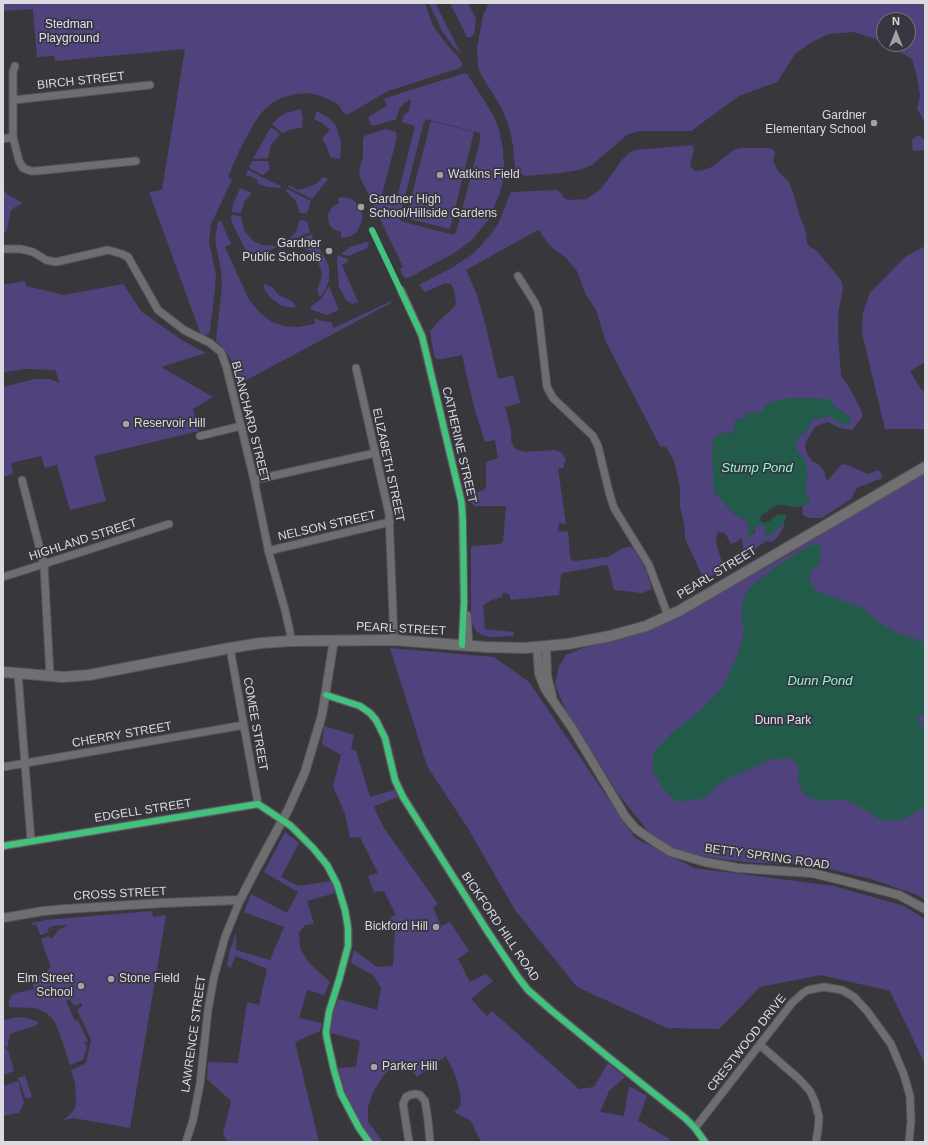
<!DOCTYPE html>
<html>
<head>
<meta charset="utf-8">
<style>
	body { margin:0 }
	#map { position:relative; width:928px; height:1145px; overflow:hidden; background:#38383c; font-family:Arial,sans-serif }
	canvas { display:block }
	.frame { position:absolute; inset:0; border:4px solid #dadadf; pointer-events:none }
	.north { position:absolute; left:876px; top:12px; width:40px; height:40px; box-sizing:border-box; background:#37363e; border:1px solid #78787e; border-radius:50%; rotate:0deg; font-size:11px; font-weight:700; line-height:16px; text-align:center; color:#dadadf }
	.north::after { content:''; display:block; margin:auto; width:14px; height:18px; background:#a1a1a6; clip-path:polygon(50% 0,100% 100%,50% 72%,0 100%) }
</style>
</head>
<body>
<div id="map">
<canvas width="928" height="1145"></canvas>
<div class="frame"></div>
<div class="north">N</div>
</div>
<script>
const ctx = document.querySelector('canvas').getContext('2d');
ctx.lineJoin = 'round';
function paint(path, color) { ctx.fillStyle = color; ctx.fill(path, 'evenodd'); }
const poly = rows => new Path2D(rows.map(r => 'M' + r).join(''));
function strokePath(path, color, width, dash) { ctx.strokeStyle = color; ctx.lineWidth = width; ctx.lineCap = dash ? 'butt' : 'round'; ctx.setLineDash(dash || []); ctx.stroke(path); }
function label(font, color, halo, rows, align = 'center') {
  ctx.font = font + ' Arial,sans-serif'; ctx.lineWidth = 3.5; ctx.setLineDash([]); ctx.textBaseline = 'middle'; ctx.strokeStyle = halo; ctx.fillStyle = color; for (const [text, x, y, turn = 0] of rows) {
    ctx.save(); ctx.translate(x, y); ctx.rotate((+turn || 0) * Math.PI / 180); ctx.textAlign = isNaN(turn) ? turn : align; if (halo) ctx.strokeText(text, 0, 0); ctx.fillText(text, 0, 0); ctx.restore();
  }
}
const green = poly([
	[3,3,425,3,433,26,447,45,460,59,462,64,460,68,388,91,347,115,342,111,339,105,330,100,321,96,309,93,295,94,281,98,272,103,262,112,253,125,239,151,228,177,232,180,211,224,209,242,216,275,215,289,210,330,209,333,205,336,201,335,149,192,162,190,185,49,55,61,54,56,37,57,33,9,3,11],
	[429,3,435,3,461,54,452,45,442,31],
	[450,3,468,3,476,19,474,34,471,37,467,37],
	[489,3,925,3,925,122,917,109,920,96,917,76,912,59,886,44,908,44,908,20,884,20,884,43,879,40,854,32,829,34,812,42,795,54,777,82,739,96,691,131,641,131,628,134,592,165,579,170,560,173,525,176,515,170,513,145,509,126,501,107,480,73,478,65,477,48,483,15],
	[464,73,467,74,484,100,495,119,499,130,503,149,504,168,503,180,500,193,488,220,472,240,456,252,410,277,405,278,402,274,400,269,403,267,360,177,359,171,363,157,363,141,364,136,386,129,396,132,397,137,380,202,395,206,415,126,402,122,404,115,409,111,411,101,408,99,407,103,404,102,403,106,400,107,395,121,392,120,377,125,371,125,368,117,387,106,384,99,398,94,456,76],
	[426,119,480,133,480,141,457,229,454,235,400,221,401,212,423,125],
	[301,109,302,116,303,116,302,128,292,129,282,133,272,124,279,117,286,113],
	[317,111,330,119,336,126,341,142,340,159,330,157,327,147,322,138,330,130,322,123,314,119],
	[431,121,474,132,450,229,406,218],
	[271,127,280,134,271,145,268,158,253,159],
	[919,135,925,140,925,150,913,151,912,141,914,138],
	[692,145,694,149,690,166,694,170,699,171,712,167,734,150,740,148,765,148,772,149,775,152,773,160,778,171,789,182,793,192,800,217,806,232,807,243,810,247,817,251,841,280,843,287,838,315,838,335,841,376,849,387,862,412,862,417,852,430,840,428,828,422,821,424,815,427,808,438,805,445,807,454,812,461,820,466,824,471,826,479,828,480,842,464,850,466,868,474,878,470,881,472,882,478,857,488,851,499,822,518,809,518,803,515,802,505,810,502,809,499,805,495,805,487,798,452,795,447,798,438,806,431,813,419,831,416,838,422,849,416,836,408,813,399,797,398,762,412,746,414,743,419,734,421,734,432,725,433,714,491,734,514,748,522,749,530,748,535,754,534,756,526,760,524,766,526,765,535,771,535,784,522,784,526,777,538,772,542,766,541,748,554,744,553,743,549,742,538,736,542,731,544,725,533,718,532,716,536,717,547,722,562,720,570,714,575,703,578,685,538,684,523,680,507,680,488,674,460,666,447,660,446,606,342,596,310,586,295,577,271,565,257,549,245,539,230,536,231,466,270,477,295,486,327,498,379,513,375,520,403,505,407,511,430,511,441,515,449,524,452,554,450,561,452,566,459,563,468,558,469,566,524,559,523,558,531,568,532,570,556,571,560,575,561,608,557,623,548,630,547,634,549,646,570,652,589,642,593,614,590,608,566,606,565,563,573,561,575,559,595,511,600,509,594,503,593,502,597,492,600,483,605,485,629,514,632,514,636,490,637,482,635,476,631,471,620,471,547,473,546,500,544,503,542,506,506,474,506,471,502,470,497,486,488,486,462,498,458,495,440,485,442,474,407,462,355,442,359,436,359,434,356,430,331,438,322,455,306,456,302,454,290,451,284,445,283,425,292,419,285,455,266,474,253,491,234,498,224,511,192,558,190,565,199,574,200,587,199,601,189,622,160,629,153,635,150],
	[252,161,268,161,270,169,263,175,249,168],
	[248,170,281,186,280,188,267,187,257,183,258,180,248,175,245,177],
	[323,177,328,179,312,199,288,187,289,185,298,190,308,187,316,184],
	[240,188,252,193,244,202,241,213,232,212,233,204],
	[287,189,311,201,307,213,300,213,296,201,286,191],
	[3,190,8,195,23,203,15,207,11,211,6,232,3,232],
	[343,197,352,199,359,206,362,212,362,221,357,232,349,237,341,238,341,232,333,229,329,224,328,215,332,207,339,203,338,198],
	[231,215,241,216,244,230,253,241,262,245,279,246,250,259,232,223],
	[300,220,307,221,310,232,285,243,296,232],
	[218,221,221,221,231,244,225,247,249,300,261,314,272,322,284,326,298,327,315,324,314,318,322,321,331,322,334,328,391,301,391,303,237,385,231,359,222,346,216,341,222,286,221,271,215,239],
	[311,234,325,258,329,267,329,280,325,290,320,297,317,290,321,280,322,272,316,258,309,251,303,248,296,247,287,249,287,246],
	[366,242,369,243,367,248,348,256,341,254,350,247],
	[925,246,925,362,910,371,922,391,925,391,925,429,885,429,862,333,863,312,870,293,905,257],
	[338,255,347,259,348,262,342,265,358,302,352,304,346,300,339,287,337,261],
	[25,281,26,286,64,295,123,284,142,312,180,339,206,353,161,367,213,397,193,409,199,431,94,456,106,501,70,510,57,465,45,468,41,456,11,463,13,474,3,477,3,387,35,379,50,379,60,383,55,370,27,369,3,372,3,285],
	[266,284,269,287,271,286,280,296,292,301,296,308,282,306,272,299,266,292,263,285],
	[329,286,339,310,327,315,312,310,310,307,321,299],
	[925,472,925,900,917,895,871,879,809,864,758,863,727,860,680,852,652,836,619,795,567,713,555,685,559,666,566,655,738,583,791,553,863,507],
	[390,648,494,657,529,682,635,838,694,868,834,886,904,906,925,919,925,1064,890,991,821,975,760,987,719,1029,667,1028,577,987,515,910,469,830,427,766],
	[324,726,354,735,351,749,356,751,370,797,395,790,398,797,374,806,376,812,384,828,438,904,433,908,441,926,450,922,469,951,458,959,470,982,486,974,493,981,471,999,487,1016,492,1011,579,1089,594,1087,608,1063,625,1077,609,1091,600,1112,624,1116,629,1086,647,1096,638,1121,668,1138,672,1142,481,1142,471,1121,454,1112,461,1105,460,1093,456,1077,446,1056,417,1077,411,1069,403,1064,395,1064,383,1076,373,1092,368,1107,368,1122,383,1142,372,1142,347,1099,338,1068,356,1067,360,1041,331,1033,330,1028,330,1019,339,999,377,1010,381,988,373,975,351,963,354,950,377,967,393,966,395,928,390,918,396,915,384,891,374,892,368,876,378,873,360,837,350,838,345,814,333,786,341,755,322,744],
	[285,832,299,843,281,877,298,886,333,881,338,892,307,901,314,924,305,925,299,933,300,948,309,963,330,982,324,995,307,990,299,1018,322,1023,320,1031,295,1042,319,1142,228,1142,223,1134,231,1101,207,1079,208,1062,238,1063,247,1002,259,1005,267,969,236,956,230,968,227,965,230,950,236,933,236,950,270,960,284,927,244,912,251,894,287,913,298,892,264,872],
	[152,911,153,917,166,915,130,1128,73,1118,62,1121,69,1116,75,1108,76,1100,75,1083,71,1070,86,1063,91,1040,77,1010,82,1006,81,1003,74,1006,70,999,66,1001,75,1021,78,1020,88,1042,84,1042,87,1047,83,1060,70,1065,57,1026,52,1018,46,1013,35,1008,9,1007,9,1001,12,995,16,993,34,989,31,978,48,973,47,970,51,968,41,939,48,936,52,939,59,929,63,928,67,925,52,926,51,929,49,927,47,931,49,932,40,935,36,924,33,925,32,923,46,920],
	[19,1017,27,1018,39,1022,37,1025,10,1034,7,1048,3,1045,3,1020],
	[3,1047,8,1050,14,1071,3,1075],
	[25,1076,32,1097,26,1099,18,1078],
	[18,1081,24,1103,19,1113,3,1116,3,1086]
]);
const water = poly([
	[797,398,830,399,836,408,849,416,851,422,848,425,838,423,831,416,813,419,806,431,798,438,795,447,805,460,808,475,805,495,809,499,810,503,797,507,792,507,786,505,778,505,761,515,760,519,761,521,765,523,768,522,777,515,782,514,786,515,786,518,784,522,771,535,766,536,765,533,766,526,760,525,756,526,750,539,748,535,749,530,748,522,734,514,714,491,712,457,713,440,718,434,734,432,734,421,743,419,746,414,762,412,764,408,767,404,780,399],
	[817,544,821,546,821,552,819,564,812,570,809,579,815,590,856,606,859,605,880,623,895,632,920,640,925,646,925,714,922,714,918,717,922,726,925,729,925,807,903,820,893,821,879,819,855,804,844,800,824,801,812,799,803,793,798,781,799,768,794,760,786,758,770,760,729,778,715,787,711,794,701,799,677,802,664,790,652,770,654,752,672,732,699,712,722,688,739,652,744,632,741,615,744,596,753,585,775,567,811,545]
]);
const minor = poly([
	[15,66,13,72,13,137,19,161,23,168,31,171,36,171,136,161],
	[14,100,150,85],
	[3,139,13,137],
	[3,249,21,249,33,252,46,260,56,262,108,250,122,254,128,257,158,310,184,330,210,343,221,352,226,366,241,426,254,480,269,553,285,610,290,632,291,641],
	[518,276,535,303,538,310,547,387,553,398,593,436,598,446,609,492,614,508,649,565,668,616],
	[401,290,422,336,462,504,464,601,462,645],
	[356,368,389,514,394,640],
	[200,436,241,426],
	[22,480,44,565,50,676],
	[254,480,375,453],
	[268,551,390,522],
	[3,577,169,524],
	[467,615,469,646],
	[230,648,258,804],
	[18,674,31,841],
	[326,695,360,706,370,713,376,720,385,738,395,780,403,797,486,929,518,977,528,990,552,1011,607,1056,685,1118,695,1128,705,1142],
	[3,767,244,725],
	[3,846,258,804,291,826,313,848,327,865,337,884,345,910,348,928,348,946,339,980,329,1012,326,1032,327,1039,334,1070,341,1094,359,1128,369,1142],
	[760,1045,799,1079,810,1091,815,1102,819,1117,818,1130,816,1142],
	[695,1128,792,1003,803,993,808,990,824,987,842,990,854,997,867,1011,891,1044,904,1075,910,1096,911,1121,909,1142],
	[186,1142,193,1120,200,1084,208,1010,214,977,225,937,240,900],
	[409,1142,403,1104,406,1097,410,1095,415,1094,420,1095,425,1101,428,1120,430,1142]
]);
const tertiary = poly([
	[546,646,547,676,552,696],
	[537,647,539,674,545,689,572,728,625,816,636,829,655,842,671,852,705,862,738,868,812,873,841,880,899,895,925,909],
	[3,918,43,911,66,909,162,903,240,900,257,867,288,810,305,772,322,715,334,640]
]);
const secondary = poly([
	[3,672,63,677,89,675,230,648,261,643,291,641,394,640,485,647,524,648,568,644,610,636,646,626,679,611,925,467]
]);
const cycleway = poly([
	[372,230,422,336,461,500,463,520,464,601,462,645],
	[326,695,360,706,370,713,376,720,385,738,395,780,403,797,486,929,518,977,528,990,552,1011,607,1056,685,1118,695,1128,705,1142],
	[3,846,258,804,291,826,313,848,327,865,337,884,345,910,348,928,348,946,339,980,329,1012,326,1032,327,1039,334,1070,341,1094,359,1128,369,1142]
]);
const markers = [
	[874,123,4,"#a1a1a6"],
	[440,175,4,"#a1a1a6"],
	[361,207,4,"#a1a1a6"],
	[329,251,4,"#a1a1a6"],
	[126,424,4,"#a1a1a6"],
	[436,927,4,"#a1a1a6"],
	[111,979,4,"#a1a1a6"],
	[81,986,4,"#a1a1a6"],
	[374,1067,4,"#a1a1a6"]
];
const parkNames = [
	["Stedman",69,25],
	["Playground",69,39],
	["Dunn Park",783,721]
];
const streetNames = [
	["BIRCH STREET",81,81,-6],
	["BLANCHARD STREET",250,422,76],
	["CATHERINE STREET",459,445,77],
	["ELIZABETH STREET",388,465,78],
	["NELSON STREET",327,526,-13],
	["HIGHLAND STREET",83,540,-18],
	["PEARL STREET",717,573,-31],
	["PEARL STREET",401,629,3],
	["COMEE STREET",255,724,80],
	["CHERRY STREET",122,735,-10],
	["EDGELL STREET",143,811,-9],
	["BETTY SPRING ROAD",767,857,8],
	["CROSS STREET",120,894,-3],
	["BICKFORD HILL ROAD",500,927,56],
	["LAWRENCE STREET",194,1034,-82],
	["CRESTWOOD DRIVE",747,1043,-52]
];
const poiNames = [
	["Gardner",866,116,"right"],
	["Elementary School",866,130,"right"],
	["Watkins Field",448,175],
	["Gardner High",369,200],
	["School/Hillside Gardens",369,214],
	["Gardner",321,244,"right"],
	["Public Schools",321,258,"right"],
	["Reservoir Hill",134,424],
	["Bickford Hill",428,927,"right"],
	["Elm Street",73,979,"right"],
	["School",73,993,"right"],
	["Stone Field",119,979],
	["Parker Hill",382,1067]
];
const waterNames = [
	["Stump Pond",757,468],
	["Dunn Pond",820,681]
];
paint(green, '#50437d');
paint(water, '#225b4a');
strokePath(minor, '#565659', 9);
strokePath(tertiary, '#565659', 10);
strokePath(secondary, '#565659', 12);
strokePath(minor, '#6e6e70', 7);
strokePath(tertiary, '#6e6e70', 8);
strokePath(secondary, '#707073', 10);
strokePath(cycleway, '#40c37c', 6);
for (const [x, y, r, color] of markers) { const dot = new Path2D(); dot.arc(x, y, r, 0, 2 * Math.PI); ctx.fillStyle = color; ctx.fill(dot); strokePath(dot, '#37363e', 1.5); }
label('12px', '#e2dff5', '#37363e', parkNames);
label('12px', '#dadadf', '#37363e', streetNames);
label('12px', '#dadadf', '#37363e', poiNames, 'left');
label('italic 13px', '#87fad2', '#37363e', waterNames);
</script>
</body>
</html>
